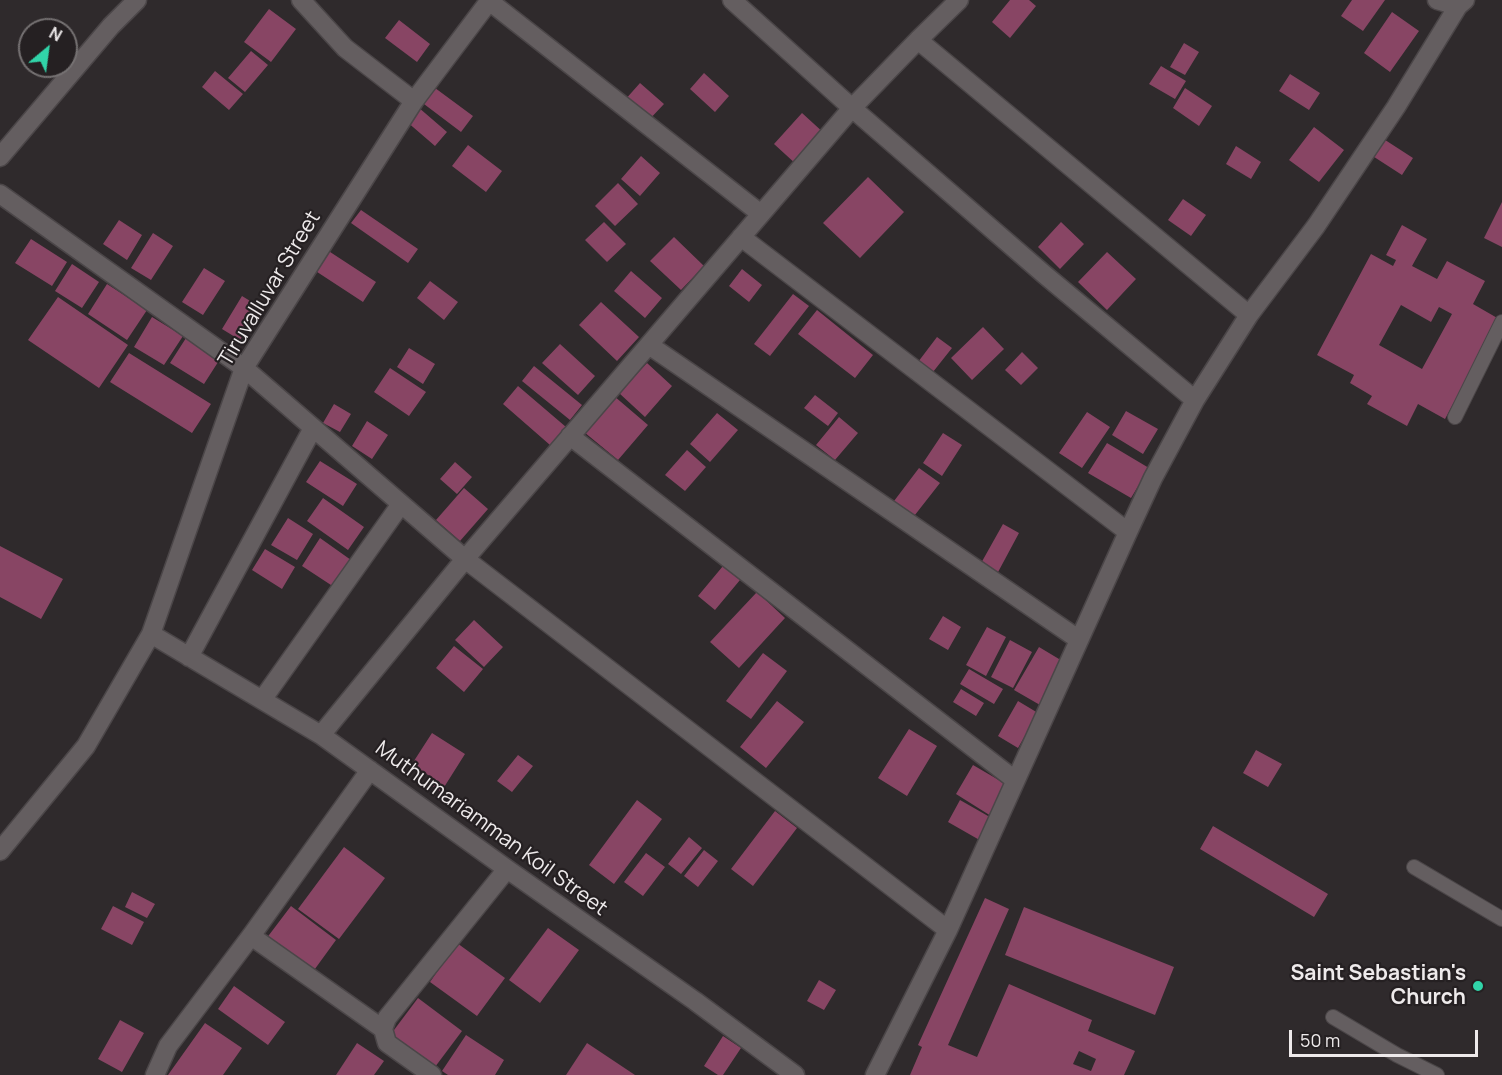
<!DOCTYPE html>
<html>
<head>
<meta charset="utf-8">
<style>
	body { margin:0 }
	#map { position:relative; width:1502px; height:1075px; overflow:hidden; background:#2f2a2c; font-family:Manrope,sans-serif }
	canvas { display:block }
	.north { position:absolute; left:18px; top:18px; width:60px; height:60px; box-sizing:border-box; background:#252022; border:2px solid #757172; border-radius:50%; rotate:29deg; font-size:16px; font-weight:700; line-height:24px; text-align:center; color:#eeeaeb }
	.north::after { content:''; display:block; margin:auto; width:21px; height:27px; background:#31d4a9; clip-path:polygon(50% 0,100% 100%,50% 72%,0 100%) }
	.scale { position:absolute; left:1289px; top:1030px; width:189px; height:27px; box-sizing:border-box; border:3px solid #eeeaeb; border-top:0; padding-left:8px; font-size:18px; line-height:21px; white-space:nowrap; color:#eeeaeb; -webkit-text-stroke:4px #252022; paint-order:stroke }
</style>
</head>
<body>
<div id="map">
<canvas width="1502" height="1075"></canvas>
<div class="north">N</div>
<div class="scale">50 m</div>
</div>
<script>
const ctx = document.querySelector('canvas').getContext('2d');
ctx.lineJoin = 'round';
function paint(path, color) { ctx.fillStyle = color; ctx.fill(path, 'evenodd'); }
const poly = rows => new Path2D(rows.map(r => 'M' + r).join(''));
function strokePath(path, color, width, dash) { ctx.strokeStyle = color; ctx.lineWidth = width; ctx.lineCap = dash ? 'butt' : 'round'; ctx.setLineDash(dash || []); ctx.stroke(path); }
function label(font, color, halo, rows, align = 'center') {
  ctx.font = font + ' Manrope,sans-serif'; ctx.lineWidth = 4.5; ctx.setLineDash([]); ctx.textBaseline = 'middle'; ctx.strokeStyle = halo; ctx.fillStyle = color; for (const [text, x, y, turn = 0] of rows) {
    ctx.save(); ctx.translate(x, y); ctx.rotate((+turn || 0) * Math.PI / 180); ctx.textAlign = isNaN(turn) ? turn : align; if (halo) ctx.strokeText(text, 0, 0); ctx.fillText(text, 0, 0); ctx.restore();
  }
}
const building = poly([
	[1010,0,1029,0,1036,6,1010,38,992,22],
	[1352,0,1385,0,1363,31,1341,16],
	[269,9,296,29,271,62,244,42],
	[1392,12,1419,31,1390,72,1364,53],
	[399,20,430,44,417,62,385,38],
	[1184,43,1199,52,1185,75,1170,67],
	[251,51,268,65,245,92,228,78],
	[1161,66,1186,81,1175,99,1149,84],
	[215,71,243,94,229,110,202,87],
	[704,73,729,96,715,112,690,89],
	[1290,74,1320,93,1309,110,1279,91],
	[640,83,664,104,647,122,624,101],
	[431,85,473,116,461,132,420,101],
	[1185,88,1212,106,1199,126,1173,108],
	[418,107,447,132,435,146,406,121],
	[802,113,825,134,797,165,774,144],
	[1314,127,1344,150,1319,182,1289,160],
	[1379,136,1413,158,1402,175,1368,153],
	[468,145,502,171,486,192,452,166],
	[1236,146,1261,162,1251,179,1226,164],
	[641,156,660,173,640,196,621,179],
	[868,177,904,212,860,258,823,223],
	[618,183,638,204,615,226,595,206],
	[1183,199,1206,215,1191,236,1168,220],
	[1502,202,1502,247,1484,238],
	[361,210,418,249,408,263,351,223],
	[119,220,142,235,127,260,103,244],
	[604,222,626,244,607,262,585,240],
	[1061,222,1084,244,1060,269,1038,247],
	[1402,225,1427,239,1412,266,1437,279,1447,261,1485,281,1473,304,1499,319,1445,419,1418,404,1407,426,1367,404,1372,396,1350,383,1354,375,1317,355,1371,254,1393,266,1396,260,1386,255],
	[1401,305,1431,322,1439,307,1452,314,1422,369,1379,345],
	[153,233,173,246,151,280,131,268],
	[674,237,704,266,681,290,650,261],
	[31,239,67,262,52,286,15,263],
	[324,248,376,282,363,302,311,268],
	[1107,252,1136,279,1107,310,1078,282],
	[72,264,99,282,82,308,55,291],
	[204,268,225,281,203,315,182,302],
	[742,269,762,285,749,302,729,286],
	[631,271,662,298,645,318,614,291],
	[430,281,458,302,444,320,417,298],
	[107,284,147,310,127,340,88,314],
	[793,294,809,306,770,356,754,344],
	[242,296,260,307,240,340,222,329],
	[58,297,128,345,99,388,28,340],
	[601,302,639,337,617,361,579,325],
	[817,310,873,355,855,378,798,334],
	[152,317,183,336,164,365,134,347],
	[983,327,1004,349,972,380,951,358],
	[937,337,952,348,929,377,915,366],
	[186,338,220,359,204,384,170,363],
	[560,344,595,376,578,395,542,363],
	[409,348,435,364,423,384,397,367],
	[1022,352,1038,368,1021,385,1005,370],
	[129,353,211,404,192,433,110,382],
	[647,363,672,386,645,417,619,393],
	[534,366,582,405,570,420,522,381],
	[390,368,426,392,409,416,374,392],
	[518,386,566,427,550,445,503,404],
	[815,395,838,413,828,426,804,408],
	[614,396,648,425,618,460,584,432],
	[334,404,351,414,340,432,323,423],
	[1126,411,1158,429,1143,454,1112,435],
	[1087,412,1110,427,1082,468,1059,453],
	[717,413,738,430,710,462,690,444],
	[839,417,858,433,835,460,816,445],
	[367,421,388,435,372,459,352,446],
	[943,433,962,445,942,476,923,463],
	[1107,443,1149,468,1131,498,1088,473],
	[687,450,706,467,685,491,665,475],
	[320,461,357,484,343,506,306,482],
	[455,462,472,477,457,494,440,479],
	[919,468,940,483,911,520,891,505],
	[464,488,488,509,460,541,436,520],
	[323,498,364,527,348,550,307,521],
	[288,518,313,534,297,560,271,545],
	[1003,524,1019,533,997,574,980,565],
	[320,538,351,560,334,587,302,566],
	[0,546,63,579,41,619,0,597],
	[265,549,295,567,282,589,252,570],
	[723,566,740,580,715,610,698,596],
	[757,592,785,618,739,668,710,642],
	[943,616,961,627,948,650,929,639],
	[474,620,503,647,484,667,455,640],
	[987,627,1006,637,986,676,966,665],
	[1010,640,1032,652,1013,688,991,677],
	[454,646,483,669,464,692,436,668],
	[1039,647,1064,662,1040,705,1014,690],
	[763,653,787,671,751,719,726,701],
	[969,669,1003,689,994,704,960,684],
	[961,689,984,703,976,716,953,702],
	[777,701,804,722,766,768,740,747],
	[1018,701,1038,713,1018,748,998,736],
	[909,729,937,746,907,796,878,778],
	[432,733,465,754,441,792,427,782,431,777,412,764],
	[1256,750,1282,764,1268,787,1243,773],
	[518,755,533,766,512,792,497,781],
	[973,765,1009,786,991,816,956,794],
	[637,800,662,819,614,884,589,865],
	[960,800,995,820,983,842,948,822],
	[775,811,797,828,753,886,731,869],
	[1213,826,1328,894,1314,917,1200,849],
	[689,837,702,848,681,874,668,864],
	[344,847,385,878,339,939,298,909],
	[704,850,718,861,698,887,684,876],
	[646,853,665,867,643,896,624,882],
	[132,892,155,904,147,918,125,907],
	[985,898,1009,909,948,1045,977,1057,1009,984,1092,1020,1088,1031,1135,1051,1124,1075,910,1075,922,1047,918,1045],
	[1079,1051,1096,1059,1091,1071,1073,1064],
	[113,906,144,922,132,945,101,929],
	[291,906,336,940,312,973,266,939],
	[1024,907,1174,967,1155,1015,1005,955],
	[548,928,579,950,540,1003,509,980],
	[457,943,505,978,477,1016,430,982],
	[819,980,836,990,824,1010,807,1001],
	[234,986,285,1022,268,1045,218,1009],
	[418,998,462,1031,435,1067,391,1034],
	[120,1020,144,1033,122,1072,98,1059],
	[205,1023,242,1048,223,1075,168,1075],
	[466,1035,504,1060,495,1075,448,1075,442,1071],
	[723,1036,741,1048,723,1075,718,1075,704,1066],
	[357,1043,384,1061,374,1075,336,1075],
	[587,1043,635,1075,566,1075]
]);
const lane = poly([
	[1455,417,1502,322],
	[1414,867,1502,919],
	[1333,1017,1397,1055,1437,1075]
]);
const street = poly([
	[301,0,345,48,414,101],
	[732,0,852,108,1045,275,1195,400,1153,478,1128,532,948,930,465,559,852,108,918,40,959,0],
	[1437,0,1458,6,1465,0],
	[489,1,761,214],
	[918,40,1249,315,1195,400],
	[0,157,111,26,137,0],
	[0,194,244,368,465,559,321,735],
	[741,237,1128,532],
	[1249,315,1316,226,1396,107,1458,6],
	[649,345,1078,639],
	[570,436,1015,780],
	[151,634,321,735,507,869,695,1001,795,1075],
	[189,657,313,428],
	[262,700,401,504],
	[0,851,86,746,151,634,244,368,414,101,490,0],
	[251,936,383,1029],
	[155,1075,168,1046,251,936,370,770],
	[432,1075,387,1043,383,1029,387,1018,507,869],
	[875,1075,948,930]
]);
const markers = [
	[1478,986,6,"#31d4a9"]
];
const streetNames = [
	["Tiruvalluvar Street",270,289,-59],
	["Muthumariamman Koil Street",491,829,36]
];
const poiNames = [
	["Saint Sebastian's",1466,974],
	["Church",1466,998]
];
paint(building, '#884564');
strokePath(lane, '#4b4648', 16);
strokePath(street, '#4b4648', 21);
strokePath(lane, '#645e60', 14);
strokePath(street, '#645e60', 18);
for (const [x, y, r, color] of markers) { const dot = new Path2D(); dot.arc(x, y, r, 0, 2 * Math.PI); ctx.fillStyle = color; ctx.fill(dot); strokePath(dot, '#252022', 2); }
label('21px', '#eeeaeb', '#252022', streetNames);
label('bold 21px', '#eeeaeb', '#252022', poiNames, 'right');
</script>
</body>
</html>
